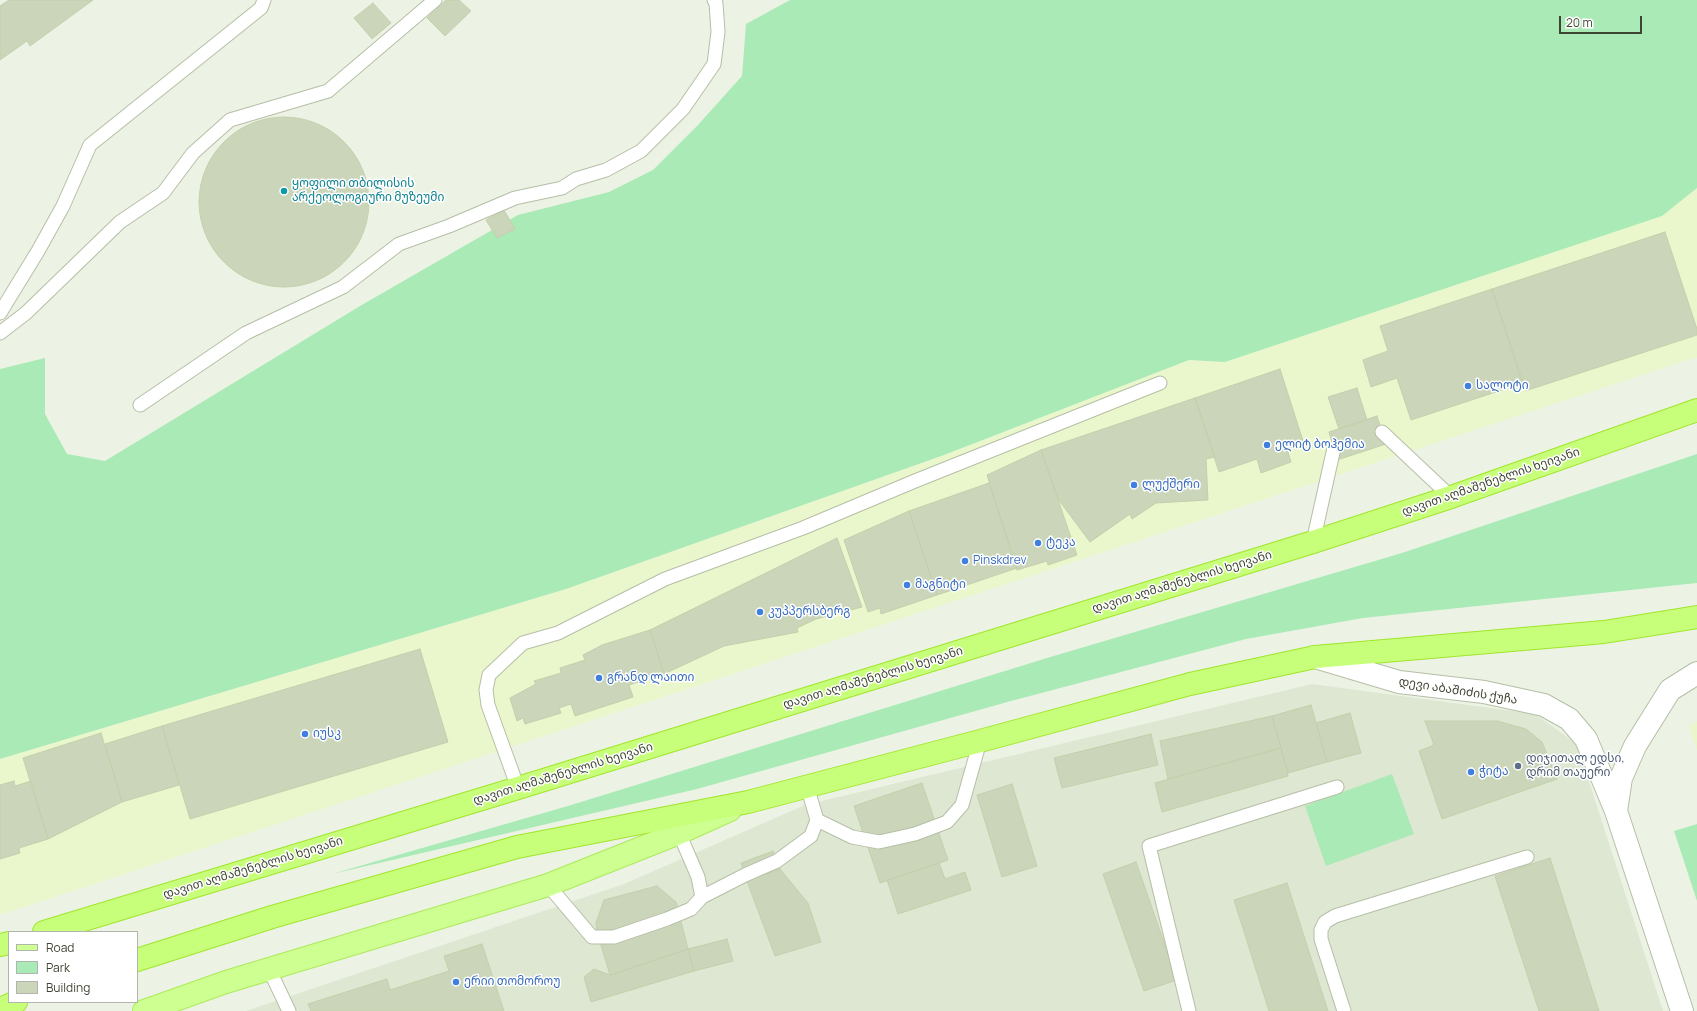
<!DOCTYPE html>
<html>
<head>
<meta charset="utf-8">
<style>
	body { margin:0 }
	#map { position:relative; width:1697px; height:1011px; overflow:hidden; background:#ecf3e4; font-family:Manrope,sans-serif }
	canvas { display:block }
	.legend { position:absolute; left:8px; top:931px; width:130px; height:72px; box-sizing:border-box; background:#fff; border:1px solid #b2b5ad; margin:0; padding:5px 7px; list-style:none; font-size:12px; color:#3f4533 }
	.legend li { display:flex; align-items:center; gap:8px; height:20px }
	.legend b { width:20px; border:1px solid #b2b5ad }
	.scale { position:absolute; left:1559px; top:16px; width:83px; height:18px; box-sizing:border-box; border:2px solid #3f4533; border-top:0; padding-left:5px; font-size:12px; line-height:14px; white-space:nowrap; color:#3f4533; -webkit-text-stroke:3px #fff; paint-order:stroke }
</style>
</head>
<body>
<div id="map">
<canvas width="1697" height="1011"></canvas>
<ul class="legend">
<li><b style="height:5px;background:#ceff91"></b>Road</li>
<li><b style="height:11px;background:#aaeab6"></b>Park</li>
<li><b style="height:11px;background:#cbd5b9"></b>Building</li>
</ul>
<div class="scale">20 m</div>
</div>
<script>
const ctx = document.querySelector('canvas').getContext('2d');
ctx.lineJoin = 'round';
function paint(path, color) { ctx.fillStyle = color; ctx.fill(path, 'evenodd'); }
const poly = rows => new Path2D(rows.map(r => 'M' + r).join(''));
function strokePath(path, color, width, dash) { ctx.strokeStyle = color; ctx.lineWidth = width; ctx.lineCap = dash ? 'butt' : 'round'; ctx.setLineDash(dash || []); ctx.stroke(path); }
function label(font, color, halo, rows, align = 'center') {
  ctx.font = font + ' Manrope,"Noto Sans Georgian",sans-serif'; ctx.lineWidth = 3; ctx.setLineDash([]); ctx.textBaseline = 'middle'; ctx.strokeStyle = halo; ctx.fillStyle = color; for (const [text, x, y, turn = 0] of rows) {
    ctx.save(); ctx.translate(x, y); ctx.rotate((+turn || 0) * Math.PI / 180); ctx.textAlign = isNaN(turn) ? turn : align; if (halo) ctx.strokeText(text, 0, 0); ctx.fillText(text, 0, 0); ctx.restore();
  }
}
const residential = poly([
	[1312,684,1535,714,1577,744,1663,1011,246,1011,624,884,805,805]
]);
const commercial = poly([
	[1697,188,1697,357,0,915,0,759,566,589,944,455,1189,360,1225,362,1661,216],
	[1697,721,1697,751,1689,726]
]);
const green = poly([
	[790,0,1697,0,1697,188,1662,216,1225,362,1189,360,944,455,566,589,0,759,0,369,45,358,45,414,67,454,105,461,360,306,518,215,609,192,653,170,697,126,742,76,746,24],
	[1697,454,1697,583,1363,618,1246,639,1011,701,697,789,332,874,568,806,1047,658,1402,553],
	[1392,774,1414,834,1326,866,1305,806],
	[1697,824,1697,901,1674,831]
]);
const building = poly([
	[9,0,93,0,30,46,27,41,0,60,0,6,9,0],
	[446,0,459,0,471,11,445,36,427,18,446,0],
	[373,3,391,23,372,39,354,18,373,3],
	'199 202a85 85 0 1 1 170 0a85 85 0 1 1-170 0Z',
	[504,210,515,229,497,238,486,220,504,210],
	[1665,232,1697,329,1697,335,1525,391,1492,289,1665,232],
	[1492,289,1523,383,1411,420,1397,378,1371,387,1363,360,1388,351,1380,326,1492,289],
	[1280,369,1304,444,1287,449,1291,462,1261,473,1257,459,1219,472,1195,398,1280,369],
	[1357,388,1367,420,1339,429,1328,397,1357,388],
	[1195,398,1215,457,1206,459,1208,500,1156,503,1132,519,1130,514,1090,542,1058,499,1041,450,1195,398],
	[1377,416,1386,444,1337,460,1329,432,1377,416],
	[1041,450,1077,555,1048,565,1047,561,1017,570,987,475,1041,450],
	[989,483,1017,568,937,595,909,511,989,483],
	[909,511,937,595,881,614,880,608,868,612,844,540,909,511],
	[837,538,862,607,816,619,797,628,798,632,724,646,664,674,650,630,837,538],
	[650,630,664,674,629,685,633,697,575,716,571,704,559,708,561,713,525,724,523,718,517,721,510,698,536,684,534,681,561,673,560,668,585,660,583,655,602,645,650,630],
	[420,649,448,742,190,819,162,726,420,649],
	[1311,705,1327,762,1288,773,1272,716,1311,705],
	[1350,713,1361,753,1327,762,1316,723,1350,713],
	[1272,716,1281,748,1168,779,1160,741,1272,716],
	[1425,721,1497,721,1526,729,1542,742,1557,779,1442,819,1419,751,1434,745,1425,721],
	[162,726,179,785,122,802,105,744,162,726],
	[101,733,122,802,48,839,23,758,101,733],
	[1151,734,1158,765,1062,788,1054,758,1151,734],
	[1281,748,1288,776,1162,812,1155,783,1281,748],
	[14,781,15,786,31,781,48,839,19,848,20,853,0,859,0,785,14,781],
	[922,783,948,860,880,883,854,806,922,783],
	[1012,784,1037,866,1002,877,977,795,1012,784],
	[773,851,780,869,747,881,741,863,773,851],
	[1550,858,1599,1011,1539,1011,1495,876,1550,858],
	[1136,862,1177,980,1144,991,1103,874,1136,862],
	[939,863,945,879,965,872,971,890,898,914,887,880,939,863],
	[780,869,808,903,821,942,775,956,747,881,780,869],
	[1287,883,1328,1011,1269,1011,1234,900,1287,883],
	[657,886,676,902,688,949,610,975,597,932,596,923,604,900,657,886],
	[727,939,733,961,694,971,688,949,727,939],
	[482,944,504,1011,311,1011,308,1004,387,979,390,990,449,971,444,956,482,944],
	[688,949,694,971,591,1002,584,977,594,969,610,975,688,949]
]);
const service = poly([
	[0,313,38,251,63,206,90,145,261,8,264,0],
	[0,333,26,313,120,222,163,193,193,153,230,120,328,91,435,0],
	[140,405,246,333,343,287,399,244,449,226,515,198,562,188,576,179,606,170,641,151,683,109,714,64,718,32,716,3,714,0],
	[1382,432,1451,497],
	[1313,542,1334,448],
	[518,788,488,705,486,690,489,675,523,643,558,633,665,579,803,528,915,481,1160,383],
	[817,820,852,837,879,842,915,834,947,822,962,805,980,741],
	[548,885,592,937,614,937,667,919,691,909,702,897,698,877,679,833],
	[702,897,745,875,777,861,811,836,817,820,807,786],
	[269,969,289,1011],
	[1189,1011,1149,846,1337,787],
	[1344,1011,1321,939,1321,930,1325,922,1335,916,1527,857]
]);
const tertiary = poly([
	[1315,657,1399,682,1484,692,1544,705,1569,719,1586,739,1616,811,1682,1011],
	[1616,811,1621,778,1635,746,1670,690,1697,673]
]);
const primary = poly([
	[144,1011,226,982,548,885,679,833,730,810]
]);
const trunk = poly([
	[44,932,518,788,1313,542,1451,497,1697,410],
	[0,945,9,943],
	[137,960,272,917,517,847,748,802,980,741,1190,684,1315,657,1604,632,1697,617],
	[0,1009,16,1002]
]);
const markers = [
	[284,191,4,"#0f9aa8"],
	[1468,386,4,"#3f7fe0"],
	[1267,445,4,"#3f7fe0"],
	[1134,485,4,"#3f7fe0"],
	[1038,543,4,"#3f7fe0"],
	[965,561,4,"#3f7fe0"],
	[907,585,4,"#3f7fe0"],
	[760,612,4,"#3f7fe0"],
	[599,678,4,"#3f7fe0"],
	[305,734,4,"#3f7fe0"],
	[1518,766,4,"#5c6f8a"],
	[1471,772,4,"#3f7fe0"],
	[456,982,4,"#3f7fe0"]
];
const cultureNames = [
	["ყოფილი თბილისის",292,184],
	["არქეოლოგიური მუზეუმი",292,198]
];
const shopNames = [
	["სალოტი",1476,386],
	["ელიტ ბოჰემია",1275,445],
	["ლუქშერი",1142,485],
	["ტეკა",1046,543],
	["Pinskdrev",973,561],
	["მაგნიტი",915,585],
	["კუპპერსბერგ",768,612],
	["გრანდ ლაითი",607,678],
	["იუსკ",313,734],
	["ჭიტა",1479,772],
	["ერიი თომოროუ",464,982]
];
const streetNames = [
	["დავით აღმაშენებლის ხეივანი",1491,482,-19],
	["დავით აღმაშენებლის ხეივანი",1182,582,-17],
	["დავით აღმაშენებლის ხეივანი",873,678,-17],
	["დევი აბაშიძის ქუჩა",1458,691,9],
	["დავით აღმაშენებლის ხეივანი",563,774,-17],
	["დავით აღმაშენებლის ხეივანი",253,868,-17]
];
const serviceNames = [
	["დიჯითალ ედსი,",1526,759],
	["დრიმ თაუერი",1526,773]
];
paint(residential, '#dee7d1');
paint(commercial, '#eaf7cd');
paint(green, '#aaeab6');
paint(building, '#cbd5b9');
strokePath(building, '#c4d0ac', 1);
strokePath(service, '#b5bfa6', 15);
strokePath(tertiary, '#b5bfa6', 24);
strokePath(primary, '#acea5b', 24);
strokePath(trunk, '#a1e52b', 24);
strokePath(service, '#fff', 13);
strokePath(tertiary, '#fff', 22);
strokePath(primary, '#ceff91', 22);
strokePath(trunk, '#c7ff7a', 22);
for (const [x, y, r, color] of markers) { const dot = new Path2D(); dot.arc(x, y, r, 0, 2 * Math.PI); ctx.fillStyle = color; ctx.fill(dot); strokePath(dot, '#fff', 1.5); }
label('12px', '#0d838f', '#fff', cultureNames, 'left');
label('12px', '#366cbe', '#fff', shopNames, 'left');
label('12px', '#3f4533', '#fff', streetNames);
label('12px', '#4e5e75', '#fff', serviceNames, 'left');
</script>
</body>
</html>
